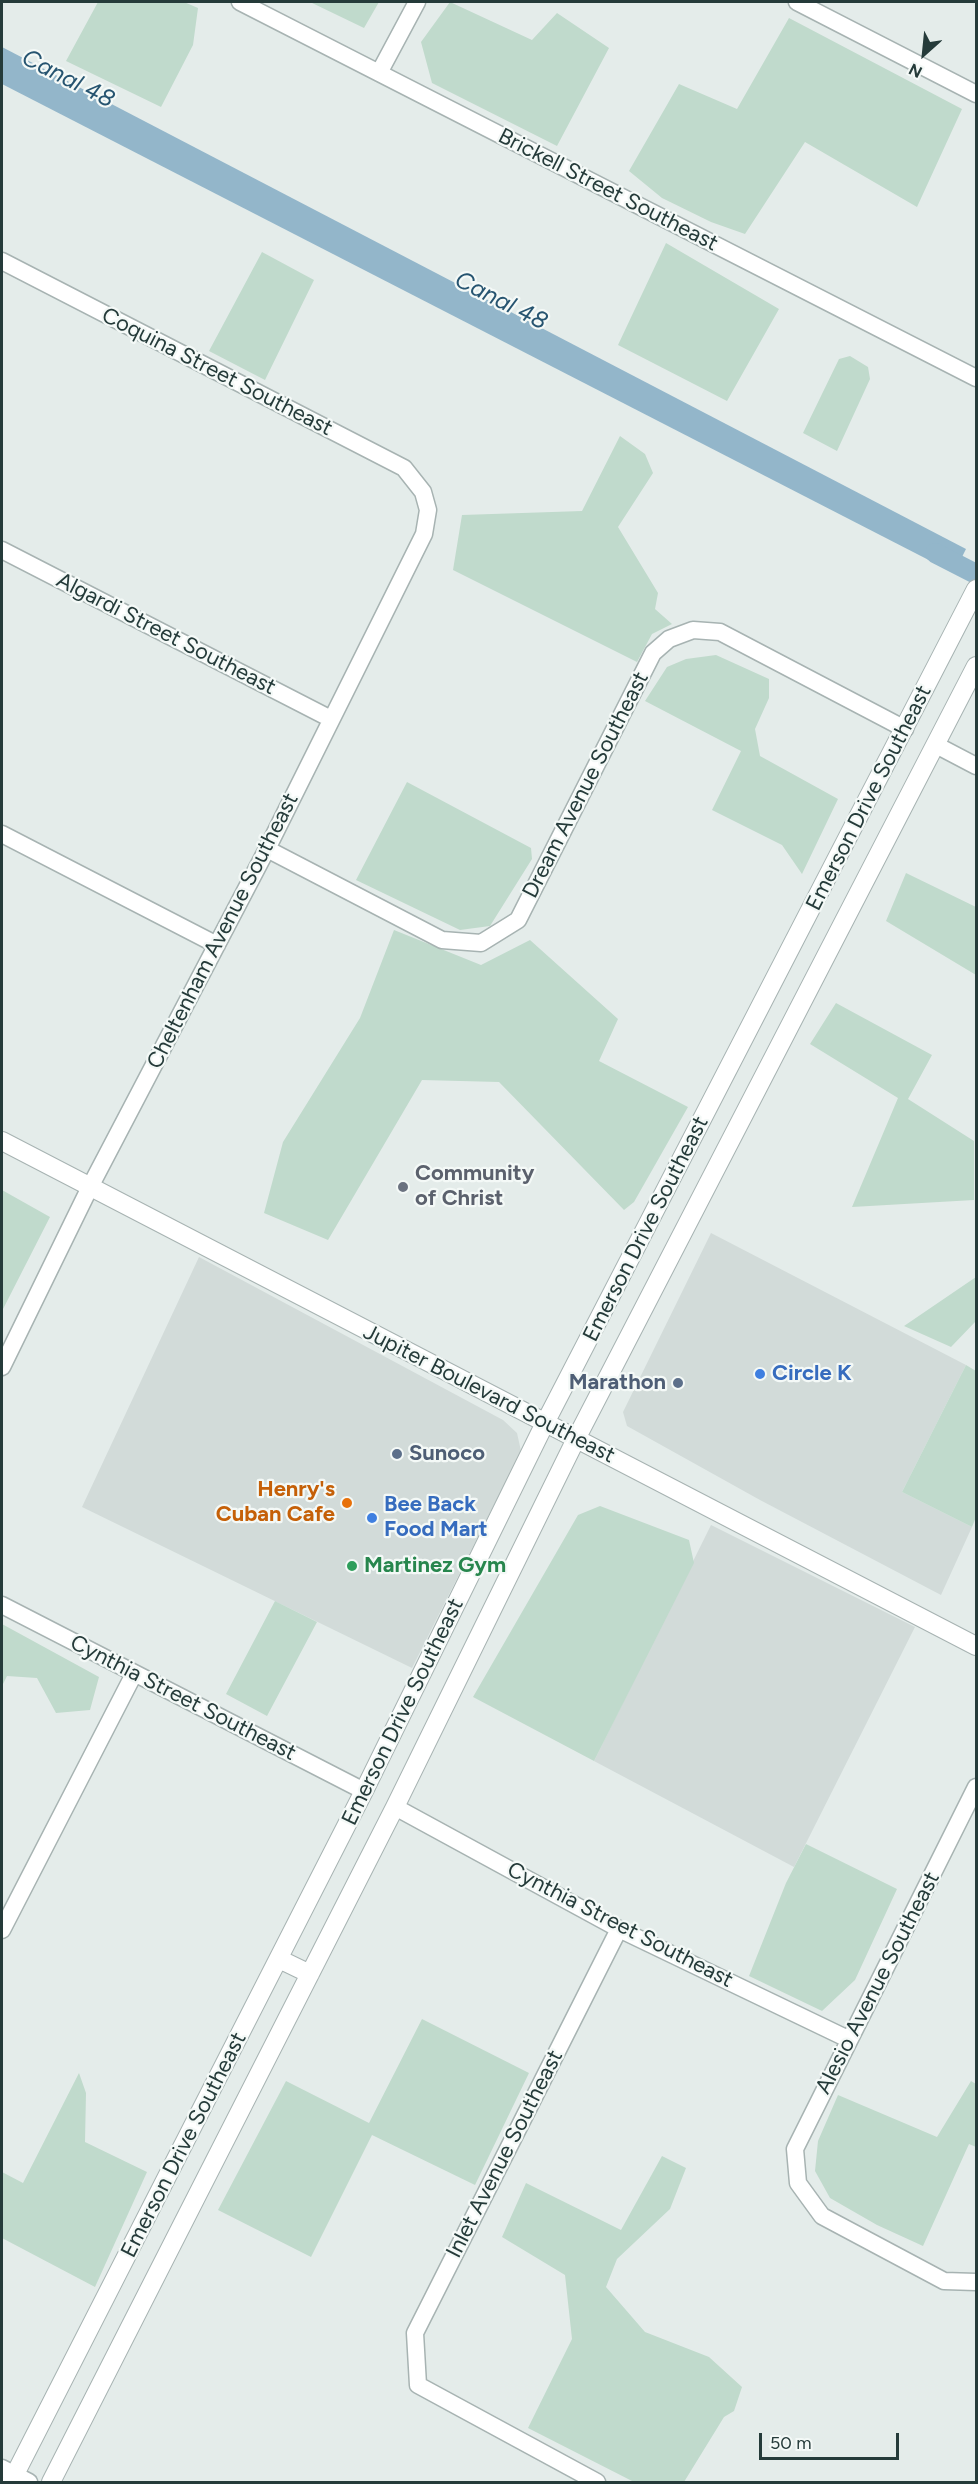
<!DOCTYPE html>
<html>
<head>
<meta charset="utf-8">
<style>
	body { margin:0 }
	#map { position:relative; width:978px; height:2484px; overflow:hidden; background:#e4ecea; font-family:Figtree,sans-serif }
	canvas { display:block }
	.frame { position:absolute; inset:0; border:3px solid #253b3a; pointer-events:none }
	.north { position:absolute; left:894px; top:24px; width:60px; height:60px; -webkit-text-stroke:4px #f4f9f7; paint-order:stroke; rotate:207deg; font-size:16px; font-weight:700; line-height:24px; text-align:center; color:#253b3a }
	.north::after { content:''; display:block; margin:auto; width:21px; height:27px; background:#253b3a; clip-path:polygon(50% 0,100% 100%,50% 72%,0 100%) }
	.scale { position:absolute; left:759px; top:2433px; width:140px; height:27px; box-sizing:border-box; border:3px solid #253b3a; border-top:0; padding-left:8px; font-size:18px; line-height:21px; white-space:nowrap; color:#253b3a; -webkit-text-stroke:4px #f4f9f7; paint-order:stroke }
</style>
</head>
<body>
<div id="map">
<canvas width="978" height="2484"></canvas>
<div class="frame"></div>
<div class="north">N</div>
<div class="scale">50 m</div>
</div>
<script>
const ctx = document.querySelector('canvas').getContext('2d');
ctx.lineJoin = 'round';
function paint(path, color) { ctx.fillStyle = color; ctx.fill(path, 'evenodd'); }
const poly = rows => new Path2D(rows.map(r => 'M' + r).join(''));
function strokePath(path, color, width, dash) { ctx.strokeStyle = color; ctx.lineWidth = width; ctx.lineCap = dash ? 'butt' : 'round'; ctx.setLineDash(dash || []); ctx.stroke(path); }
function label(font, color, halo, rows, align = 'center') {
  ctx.font = font + ' Figtree,sans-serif'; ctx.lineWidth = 4.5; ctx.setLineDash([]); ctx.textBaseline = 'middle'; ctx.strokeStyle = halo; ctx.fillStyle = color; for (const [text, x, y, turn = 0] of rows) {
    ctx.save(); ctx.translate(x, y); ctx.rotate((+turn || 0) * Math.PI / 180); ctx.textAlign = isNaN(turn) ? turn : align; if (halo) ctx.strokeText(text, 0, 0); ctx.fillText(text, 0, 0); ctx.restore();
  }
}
const built = poly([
	[711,1233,966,1365,902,1492,972,1527,941,1595,760,1500,627,1426,623,1412],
	[199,1257,503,1420,517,1433,521,1451,412,1668,82,1507],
	[711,1525,915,1627,794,1867,594,1761]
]);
const green = poly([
	[98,2,184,2,198,8,193,45,161,107,66,61],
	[310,2,379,2,364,28],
	[450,2,532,40,557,13,609,48,557,146,432,83,421,42],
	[789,18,962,109,917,207,805,142,745,234,711,222,662,198,629,171,679,84,737,109],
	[666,243,779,309,727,401,618,345],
	[262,252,314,280,265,380,209,351],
	[850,356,868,367,870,379,837,451,803,433,839,359],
	[620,436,645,454,653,473,618,527,658,593,655,609,672,624,652,634,637,662,453,570,462,515,582,511],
	[716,655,769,679,769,698,755,729,760,756,838,799,802,874,782,845,712,810,741,751,645,701,667,667,686,659],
	[407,782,531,848,532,859,490,926,460,930,356,880],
	[906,873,976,907,976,975,886,921],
	[394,930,481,965,530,940,618,1019,599,1061,688,1107,634,1202,624,1210,499,1082,422,1080,328,1240,264,1213,283,1142,360,1018],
	[836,1003,932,1055,908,1099,974,1141,974,1200,852,1207,898,1098,810,1044],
	[2,1190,50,1217,2,1311],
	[976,1277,976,1321,951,1347,904,1326],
	[966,1365,976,1371,976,1517,972,1527,902,1492],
	[600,1506,689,1540,694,1563,594,1761,473,1697,578,1515],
	[275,1601,317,1622,267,1716,226,1694],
	[2,1624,99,1677,90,1710,56,1713,37,1678,7,1676,2,1686],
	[806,1844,897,1889,855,1980,822,2011,749,1976,786,1883],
	[422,2019,529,2073,475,2185,372,2135,311,2257,218,2210,286,2081,369,2123],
	[79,2073,86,2093,85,2142,147,2172,95,2287,2,2238,2,2172,23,2183],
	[971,2081,976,2084,976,2147,969,2144,923,2246,877,2225,830,2198,815,2171,818,2141,838,2095,937,2137],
	[662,2156,686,2168,670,2209,617,2259,606,2287,645,2332,709,2357,742,2387,734,2411,724,2417,684,2482,634,2482,528,2428,572,2339,565,2275,502,2237,526,2183,621,2230]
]);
const water = poly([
	[2,47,966,549,954,573,2,84]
]);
const canal = poly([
	[935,553,976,574]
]);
const minor = poly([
	[240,2,976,378],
	[797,2,976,94],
	[379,73,417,2],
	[2,261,404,468,423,492,428,510,424,534,267,849,90,1187,2,1367],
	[2,550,331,719],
	[936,745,976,766],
	[2,834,217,945],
	[267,849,442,940,481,943,518,920,653,653,669,639,693,630,720,632,905,729],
	[2,1605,364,1791],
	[976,1787,795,2149,798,2183,822,2216,944,2281,976,2282],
	[395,1807,619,1929,848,2039],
	[2,1930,134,1674],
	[2,2468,29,2482],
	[597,2482,418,2385,415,2333,619,1929]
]);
const tertiary = poly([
	[2,1141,976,1646],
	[279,1959,310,1974],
	[11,2482,364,1791,545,1423,976,589],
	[51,2482,395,1807,576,1439,976,666]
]);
const markers = [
	[403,1187,6,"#6b7280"],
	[760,1374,6,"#3f7fe0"],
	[678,1383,6,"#5c6f8a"],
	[397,1454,6,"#5c6f8a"],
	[347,1503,6,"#e8710a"],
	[372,1518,6,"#3f7fe0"],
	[352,1566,6,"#2e9e5b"]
];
const streetNames = [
	["Brickell Street Southeast",608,190,27],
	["Coquina Street Southeast",217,372,27],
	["Algardi Street Southeast",166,634,27],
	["Dream Avenue Southeast",586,785,-63],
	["Emerson Drive Southeast",869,798,-63],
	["Cheltenham Avenue Southeast",223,931,-63],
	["Emerson Drive Southeast",646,1229,-63],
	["Jupiter Boulevard Southeast",489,1394,27],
	["Cynthia Street Southeast",183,1698,27],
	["Emerson Drive Southeast",403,1712,-64],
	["Cynthia Street Southeast",620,1925,27],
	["Alesio Avenue Southeast",878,1983,-63],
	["Emerson Drive Southeast",184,2145,-63],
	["Inlet Avenue Southeast",505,2154,-63]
];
const worshipNames = [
	["Community",415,1174],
	["of Christ",415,1199]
];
const shopNames = [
	["Circle K",772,1374],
	["Bee Back",384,1505],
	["Food Mart",384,1530]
];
const serviceNames = [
	["Marathon",666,1383],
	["Sunoco",409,1454,"left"]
];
const foodNames = [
	["Henry's",335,1490],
	["Cuban Cafe",335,1515]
];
const leisureNames = [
	["Martinez Gym",364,1566]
];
const waterNames = [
	["Canal 48",68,79,27],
	["Canal 48",501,301,27]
];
paint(built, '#d2dbd9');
paint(green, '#c0dacc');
paint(water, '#93b6ca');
strokePath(canal, '#93b6ca', 20);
strokePath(minor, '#a7b3b2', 19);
strokePath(tertiary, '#a7b3b2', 20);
strokePath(minor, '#fff', 16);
strokePath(tertiary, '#fff', 18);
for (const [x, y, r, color] of markers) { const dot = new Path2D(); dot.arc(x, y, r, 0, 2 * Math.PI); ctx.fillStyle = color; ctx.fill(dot); strokePath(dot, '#f4f9f7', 2); }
label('22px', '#253b3a', '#f4f9f7', streetNames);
label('bold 22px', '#5b616d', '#f4f9f7', worshipNames, 'left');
label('bold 22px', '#366cbe', '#f4f9f7', shopNames, 'left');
label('bold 22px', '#4e5e75', '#f4f9f7', serviceNames, 'right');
label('bold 22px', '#c56008', '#f4f9f7', foodNames, 'right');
label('bold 22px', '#27864d', '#f4f9f7', leisureNames, 'left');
label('italic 24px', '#265470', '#f4f9f7', waterNames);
</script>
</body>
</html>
